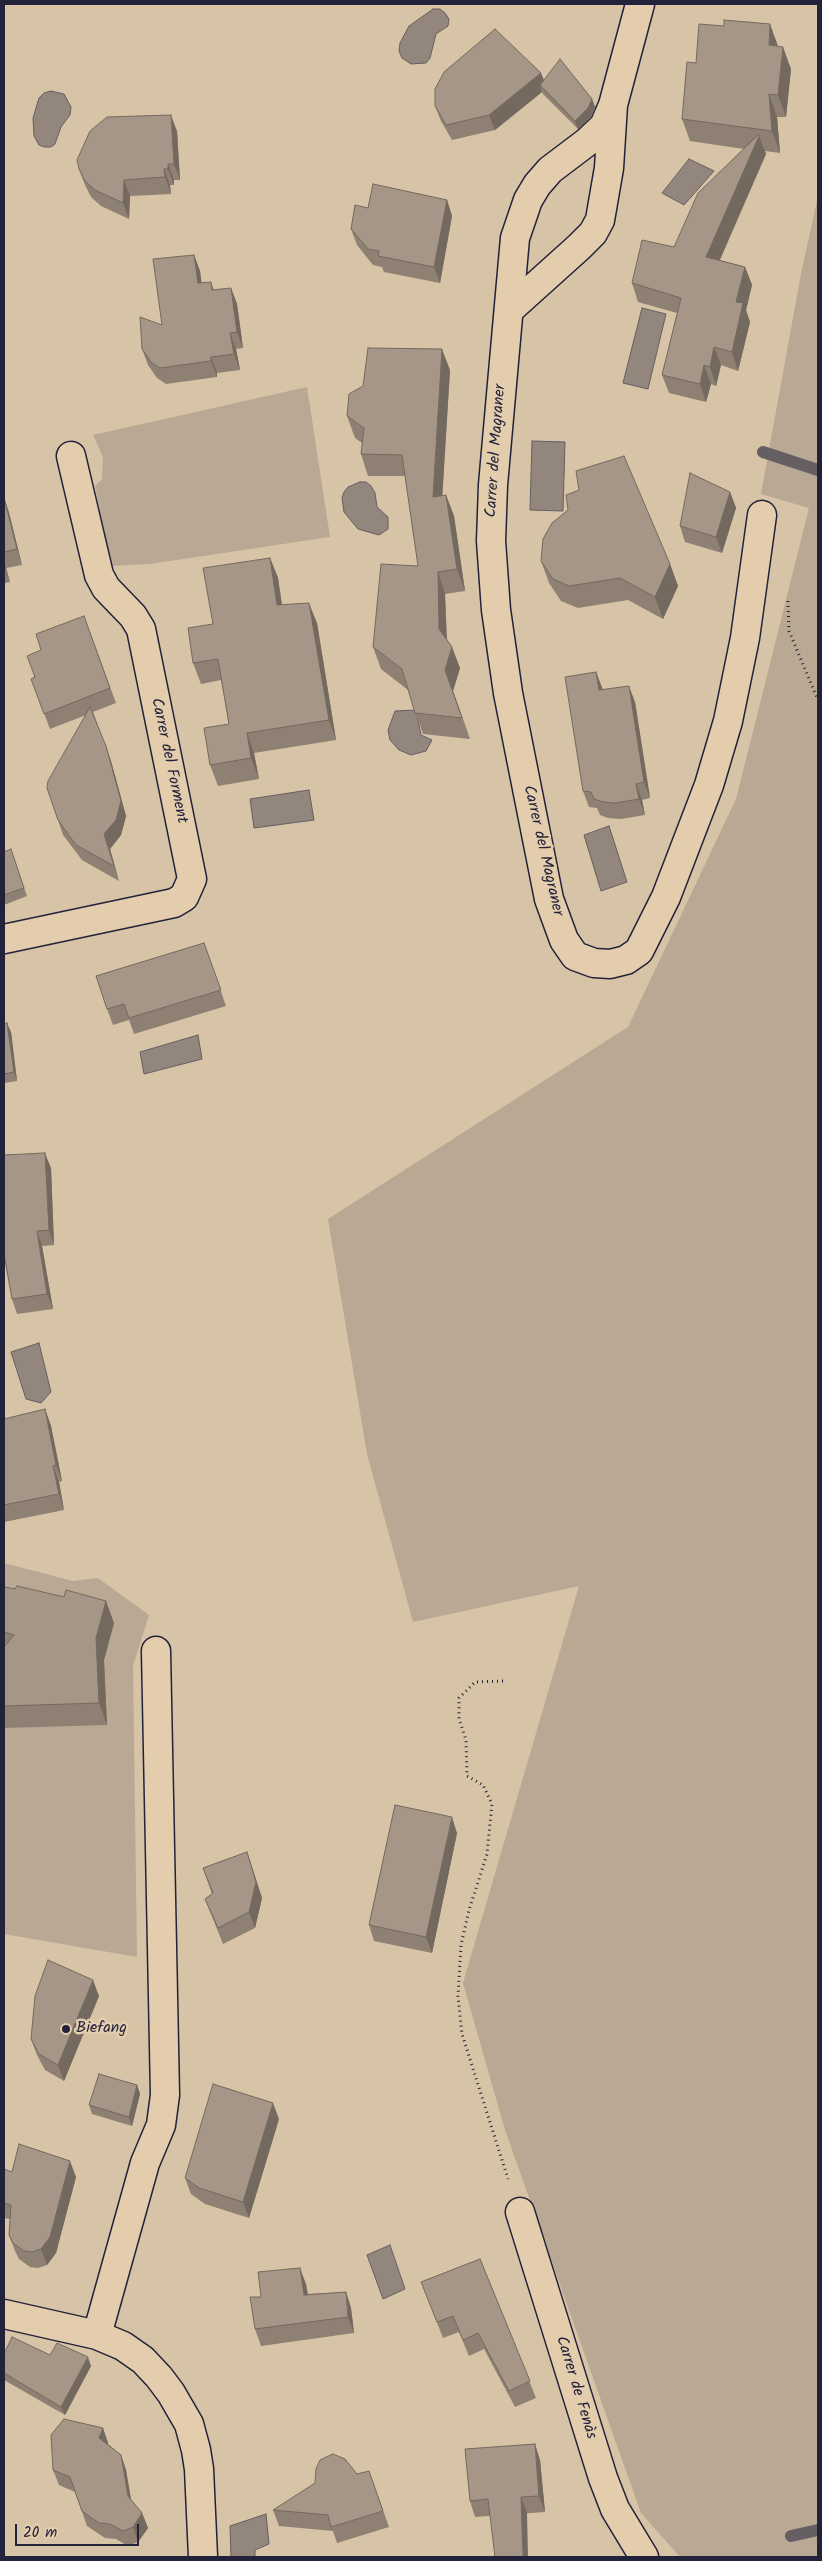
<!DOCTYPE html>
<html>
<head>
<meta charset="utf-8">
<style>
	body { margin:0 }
	#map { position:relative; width:822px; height:2561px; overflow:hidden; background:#d7c3a5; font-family:Kalam,sans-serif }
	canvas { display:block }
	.frame { position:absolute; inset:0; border:5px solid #22223b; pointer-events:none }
	.scale { position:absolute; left:15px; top:2524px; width:124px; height:22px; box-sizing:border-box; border:2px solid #22223b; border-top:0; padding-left:6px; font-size:15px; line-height:18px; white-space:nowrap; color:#22223b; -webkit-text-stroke:4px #e3cdac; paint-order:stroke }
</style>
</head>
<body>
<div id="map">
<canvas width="822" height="2561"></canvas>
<div class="frame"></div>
<div class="scale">20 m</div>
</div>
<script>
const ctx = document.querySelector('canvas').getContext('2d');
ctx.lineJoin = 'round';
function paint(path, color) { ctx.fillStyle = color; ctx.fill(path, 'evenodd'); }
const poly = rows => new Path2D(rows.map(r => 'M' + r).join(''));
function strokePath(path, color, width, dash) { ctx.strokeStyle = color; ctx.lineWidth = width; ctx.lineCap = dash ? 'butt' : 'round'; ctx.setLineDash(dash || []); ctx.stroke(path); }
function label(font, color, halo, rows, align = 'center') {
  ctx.font = font + ' Kalam,sans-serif'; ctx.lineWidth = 5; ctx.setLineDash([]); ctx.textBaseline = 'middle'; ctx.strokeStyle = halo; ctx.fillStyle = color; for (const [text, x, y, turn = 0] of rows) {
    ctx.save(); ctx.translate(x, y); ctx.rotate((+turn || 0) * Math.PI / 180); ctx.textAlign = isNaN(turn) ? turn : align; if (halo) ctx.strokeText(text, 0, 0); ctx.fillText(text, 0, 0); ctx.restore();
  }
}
const green = poly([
	[818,196,818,2557,680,2557,641,2513,505,2130,463,1983,579,1586,413,1622,367,1454,328,1219,628,1027,736,799,809,508,761,494,801,274],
	[307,387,330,537,150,564,111,566,95,486,102,479,103,457,93,435],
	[4,1563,73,1581,98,1578,149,1615,133,1666,137,1957,4,1934]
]);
const water = poly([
	[433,9,440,9,445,13,449,19,448,26,436,34,430,58,426,63,411,64,402,58,399,51,400,43,409,26,433,9],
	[51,91,64,94,71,107,70,115,61,127,55,144,51,147,44,147,39,145,34,136,33,118,39,98,44,93,51,91],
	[689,159,714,171,684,205,662,193,689,159],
	[642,308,666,314,648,389,623,383,642,308],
	[532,441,565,442,563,511,530,510,532,441],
	[360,482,366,482,371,486,375,493,377,507,388,517,388,529,379,535,358,529,344,512,342,498,344,492,348,487,360,482],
	[416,710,421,735,432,740,426,751,411,755,399,750,390,740,388,730,395,711,416,710],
	[309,790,314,820,254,828,250,799,309,790],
	[609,826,627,882,601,891,584,835,609,826],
	[198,1035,202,1059,144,1074,140,1052,198,1035],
	[39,1343,51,1392,41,1403,26,1399,11,1352,39,1343],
	[390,2245,405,2289,383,2299,367,2255,390,2245],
	[266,2514,269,2544,255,2550,255,2557,231,2557,230,2526,266,2514]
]);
const stream = poly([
	[763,452,818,470],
	[791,2536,818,2530]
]);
const path = poly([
	[788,601,789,631,818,700],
	[503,1681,475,1682,459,1698,459,1719,466,1740,467,1776,483,1785,492,1804,487,1854,469,1910,461,1945,458,1996,462,2034,508,2179]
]);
const minor = poly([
	[613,105,604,126,587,142,550,170,537,185,528,200,515,238,493,485,491,541,496,610,508,693,549,899,564,940,575,956,594,963,610,964,626,960,639,951,666,897,709,785,728,721,745,638,762,515],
	[509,310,579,247,593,233,600,220,609,168,613,105,640,4],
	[4,939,174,903,184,897,192,879,141,629,133,616,106,588,99,575,71,456],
	[520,2212,603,2478,615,2509,644,2557],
	[4,2314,97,2335,123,2346,143,2360,159,2377,171,2393,189,2424,196,2450,199,2469,203,2557],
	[97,2335,145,2163,161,2125,165,2095,156,1651]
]);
const wall = poly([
	[778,46,791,69,786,117,777,117,780,153,765,151,766,154,720,260,745,267,752,285,746,310,750,322,738,371,721,365,716,386,711,384,706,402,669,393,662,375,677,313,638,302,632,283,674,247,744,149,690,141,682,119,696,63],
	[541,73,544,80,592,99,595,107,591,117,578,129,543,94,542,92,495,130,452,140,441,121,435,106],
	[177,131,180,180,174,180,174,185,170,185,171,194,130,196,129,219,101,206,91,197,85,185,79,169],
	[447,200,452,216,440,283,384,272,382,267,373,265,357,245,351,229,368,208],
	[194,255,200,271,201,283,211,282,214,290,231,288,237,304,243,348,236,349,240,370,217,373,217,377,166,384,157,378,148,365,142,349,162,325],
	[450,370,442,496,446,495,454,516,465,591,445,594,447,639,460,668,453,691,470,739,423,734,408,690,381,669,373,647,418,566,405,476,368,476,361,454,362,443,355,438,347,416],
	[730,492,736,508,722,553,685,542,680,526],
	[4,497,9,513,22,565,6,568,10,582,4,583],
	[270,558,278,578,282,605,317,623,336,740,254,753,259,779,218,786,210,765,229,724,221,680,201,684,193,663,213,624],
	[541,561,670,564,678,586,663,619,628,600,578,608,561,601,549,583],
	[84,616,116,703,93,712,111,761,126,816,121,835,110,849,119,881,82,860,63,835,47,788,86,715,50,729,31,679,34,677,41,650],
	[596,672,603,690,635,702,650,798,642,800,645,815,621,819,608,818,600,815,597,808,589,807,583,791],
	[11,849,27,896,4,905,4,852],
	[204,943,226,1006,134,1034,129,1020,113,1025,107,1009],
	[4,1024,11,1032,17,1081,4,1083],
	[4,1155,51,1168,54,1245,42,1246,53,1309,17,1314,12,1299,5,1261,4,1261],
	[45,1409,51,1426,62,1481,59,1482,64,1510,4,1522,4,1419],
	[4,1587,114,1623,104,1660,107,1725,4,1728],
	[457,1833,432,1953,374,1941,369,1925],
	[247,1852,262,1898,255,1928,223,1944,205,1899,212,1894,203,1868],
	[99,1996,64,2081,45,2070,37,2055,31,2039],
	[137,2085,140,2094,132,2126,92,2114,89,2105],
	[279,2119,249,2218,205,2204,191,2194,185,2178],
	[4,2169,12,2172,76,2177,56,2253,47,2265,38,2268,30,2267,19,2259,15,2251,9,2235,10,2219,4,2218],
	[480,2259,536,2398,515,2407,484,2349,469,2356,459,2332,443,2338,421,2282],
	[306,2284,308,2294,346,2292,351,2308,354,2333,261,2346,255,2329,261,2297],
	[4,2354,50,2355,91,2366,65,2415,4,2380],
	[103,2428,108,2443,108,2444,121,2455,126,2470,131,2500,142,2513,148,2528,138,2542,128,2546,116,2539,105,2538,87,2526,75,2492,59,2485,53,2470],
	[540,2460,545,2512,475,2517,470,2501],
	[369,2471,389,2527,337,2543,333,2531,279,2526,273,2510,357,2474]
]);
const shadedWall = poly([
	[770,24,778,46,769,45],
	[783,47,791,69,786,117,778,95],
	[541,73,546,88,540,85,542,92,495,130,489,115],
	[769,94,777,117,780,153,772,131],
	[592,99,595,107,591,117,578,129,575,121],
	[171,115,177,131,180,180,174,164],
	[759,136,766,154,713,275,706,257],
	[168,164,174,180,174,185,168,169],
	[164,169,170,185,171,194,165,177],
	[124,180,130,196,129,219,123,203],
	[447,200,452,216,440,283,434,267],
	[194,255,200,271,204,299,198,283],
	[745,267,752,285,746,310,750,322,738,371,732,352,736,302],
	[231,288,237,304,243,348,237,332],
	[230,333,236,349,240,370,234,354],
	[714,347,721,365,716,386,710,367],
	[442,349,450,370,441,518,433,497],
	[211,357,217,373,217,377,211,361],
	[704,365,711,384,706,402,700,384],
	[730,492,736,508,722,553,716,537],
	[446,495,454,516,465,591,457,569],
	[4,497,9,513,22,565,17,549],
	[270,558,278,578,285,626,277,605],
	[4,562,6,568,10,582,4,566],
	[670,564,678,586,663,619,655,597],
	[438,572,445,594,447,650,439,629],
	[309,603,317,623,336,740,329,720],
	[452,647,460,668,453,691,470,739,445,670],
	[596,672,602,688,605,706,599,690],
	[629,686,635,702,650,798,644,782],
	[247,733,254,753,259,779,251,758],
	[106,746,111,761,126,816,121,835,110,849,119,881,104,834],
	[636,784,642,800,645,815,639,799],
	[7,1023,11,1032,17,1081,14,1072],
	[45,1153,51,1168,54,1245,49,1230],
	[37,1231,42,1246,53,1309,47,1294],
	[45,1409,51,1426,62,1481,56,1465],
	[53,1466,59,1482,64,1510,59,1494],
	[106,1601,114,1623,104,1660,107,1725,99,1703,96,1638],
	[452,1817,457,1833,432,1953,426,1937],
	[247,1852,262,1898,255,1928,249,1912],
	[93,1980,99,1996,64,2081,58,2065],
	[137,2085,140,2094,132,2126,129,2117],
	[273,2103,279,2119,249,2218,243,2202],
	[70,2161,76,2177,56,2253,47,2265,41,2249],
	[300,2268,306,2284,310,2311,304,2295],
	[346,2292,351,2308,354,2333,348,2317],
	[88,2357,91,2366,65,2415,61,2407],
	[103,2428,108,2443,105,2453,99,2438],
	[535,2444,540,2460,545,2512,539,2496],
	[121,2455,126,2470,133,2511,128,2496],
	[521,2497,527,2513,528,2557,523,2557],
	[142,2513,148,2528,138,2542,133,2527]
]);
const building = poly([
	[724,20,770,24,769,45,783,47,778,95,769,94,772,131,682,119,687,62,696,63,699,24,724,26,724,20],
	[495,29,541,73,489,115,446,125,435,106,435,89,444,72,495,29],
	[560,59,592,99,588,108,575,121,540,85,560,59],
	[171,115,174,164,168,164,168,169,164,169,165,177,124,180,123,203,95,190,85,181,79,169,77,160,90,131,107,117,171,115],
	[758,135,759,136,706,257,745,267,736,302,743,303,732,352,714,347,710,367,704,365,700,384,662,375,681,298,632,283,642,240,674,247,698,193,758,135],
	[373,184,447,200,434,267,378,256,379,251,368,249,351,229,355,205,368,208,373,184],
	[194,255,198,283,211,282,212,290,231,288,237,332,230,333,234,354,211,357,211,361,160,368,151,362,142,349,140,317,162,325,153,259,194,255],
	[368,348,442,349,433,497,446,495,457,569,438,572,439,629,452,647,445,670,462,718,415,713,402,669,373,647,381,564,418,566,402,455,361,454,364,428,347,416,349,394,363,386,368,348],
	[624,456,670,564,655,597,620,578,569,586,553,579,541,561,543,539,552,523,568,510,566,495,579,490,576,471,624,456],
	[690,473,730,492,716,537,680,526,690,473],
	[4,498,17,549,4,552,4,498],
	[270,558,277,605,309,603,329,720,247,733,251,758,210,765,204,728,229,724,218,659,193,663,188,628,213,624,203,568,270,558],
	[84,616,110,688,44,714,31,679,35,677,27,656,41,650,36,634,84,616],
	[596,672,599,690,629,686,644,782,636,784,639,799,615,803,603,802,594,799,591,792,583,791,565,677,596,672],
	[90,707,106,746,121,801,116,820,104,834,114,866,76,845,58,820,47,788,48,781,90,707],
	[11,849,24,888,4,895,4,852,11,849],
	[204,943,221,990,129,1018,124,1004,107,1009,96,976,204,943],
	[7,1023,14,1072,4,1074,4,1024,7,1023],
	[45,1153,49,1230,37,1231,47,1294,12,1299,4,1254,4,1155,45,1153],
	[45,1409,56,1465,53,1466,59,1494,4,1505,4,1419,45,1409],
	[17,1586,64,1597,66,1590,106,1601,96,1638,99,1703,4,1706,4,1647,14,1635,4,1632,4,1587,15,1589,17,1586],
	[395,1805,452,1817,426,1937,369,1925,395,1805],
	[247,1852,256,1882,249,1912,218,1928,205,1899,213,1893,203,1868,247,1852],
	[48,1960,93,1980,58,2065,39,2054,31,2039,35,1996,48,1960],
	[99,2074,137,2085,129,2117,89,2105,99,2074],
	[213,2084,273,2103,243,2202,199,2188,185,2178,213,2084],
	[19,2144,70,2161,50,2237,41,2249,32,2252,24,2251,13,2243,9,2235,11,2205,4,2203,4,2169,12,2172,19,2144],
	[480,2259,530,2381,509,2391,478,2333,463,2340,453,2316,437,2322,421,2282,480,2259],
	[300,2268,304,2295,346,2292,348,2317,255,2329,250,2297,261,2297,258,2272,300,2268],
	[12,2337,50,2355,57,2343,88,2357,61,2407,4,2373,4,2354,12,2337],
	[64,2419,103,2428,99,2438,121,2455,128,2496,142,2513,133,2527,123,2531,110,2524,99,2523,82,2511,70,2477,53,2470,51,2435,64,2419],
	[535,2444,539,2496,521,2497,523,2557,495,2557,488,2499,470,2501,465,2449,535,2444],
	[333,2454,345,2459,357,2474,369,2471,383,2511,331,2527,328,2515,273,2510,315,2483,316,2469,320,2460,333,2454]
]);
const markers = [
	[66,2029,5,"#22223b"]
];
const streetNames = [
	["Carrer del Magraner",497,451,-86],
	["Carrer del Forment",168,761,78],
	["Carrer del Magraner",542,851,77],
	["Carrer de Fenàs",575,2388,73]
];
const poiNames = [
	["Biefang",76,2029]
];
paint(green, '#b9a894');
paint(water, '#92867d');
strokePath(water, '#655e63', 1);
strokePath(stream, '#655e63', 12);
strokePath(minor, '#22223b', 31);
strokePath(path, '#22223b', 3, [1, 4]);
strokePath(minor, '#e3cdac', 28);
paint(wall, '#8e8174');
paint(shadedWall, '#74695e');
paint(building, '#a59687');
strokePath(building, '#74695e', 1);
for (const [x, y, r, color] of markers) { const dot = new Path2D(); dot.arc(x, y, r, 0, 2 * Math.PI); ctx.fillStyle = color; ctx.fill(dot); strokePath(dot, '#e3cdac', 2); }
label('16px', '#22223b', '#e3cdac', streetNames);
label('16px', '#22223b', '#e3cdac', poiNames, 'left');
</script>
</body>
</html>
